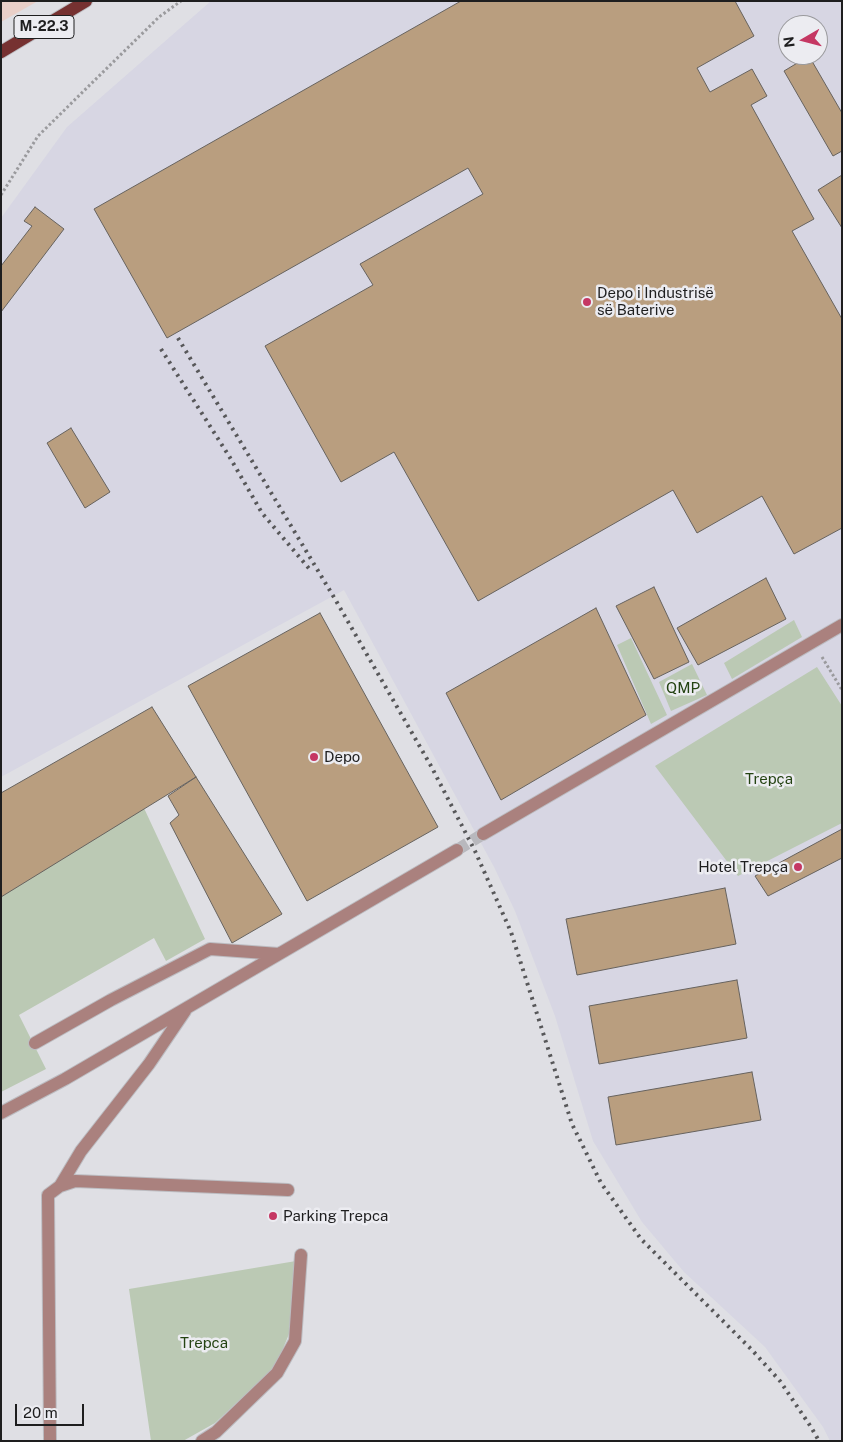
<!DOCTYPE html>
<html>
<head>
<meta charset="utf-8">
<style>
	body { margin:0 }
	#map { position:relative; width:843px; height:1442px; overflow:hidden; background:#dfdfe4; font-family:"Public Sans",sans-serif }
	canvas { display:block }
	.frame { position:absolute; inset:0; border:2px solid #1e1e1f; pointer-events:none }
	.north { position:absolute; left:778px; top:15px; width:50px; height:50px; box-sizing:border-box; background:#ececf1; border:1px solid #9a9a9d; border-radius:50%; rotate:262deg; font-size:14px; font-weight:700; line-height:20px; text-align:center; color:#1e1e1f }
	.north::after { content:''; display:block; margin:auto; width:18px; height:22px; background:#c53763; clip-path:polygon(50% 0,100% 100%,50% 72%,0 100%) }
	.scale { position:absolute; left:15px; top:1404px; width:69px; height:22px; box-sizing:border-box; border:2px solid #1e1e1f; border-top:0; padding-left:6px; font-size:15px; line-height:18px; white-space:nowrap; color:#1e1e1f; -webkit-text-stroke:4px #ececf1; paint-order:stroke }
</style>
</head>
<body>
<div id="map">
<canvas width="843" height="1442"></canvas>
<div class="frame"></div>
<div class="north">N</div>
<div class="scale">20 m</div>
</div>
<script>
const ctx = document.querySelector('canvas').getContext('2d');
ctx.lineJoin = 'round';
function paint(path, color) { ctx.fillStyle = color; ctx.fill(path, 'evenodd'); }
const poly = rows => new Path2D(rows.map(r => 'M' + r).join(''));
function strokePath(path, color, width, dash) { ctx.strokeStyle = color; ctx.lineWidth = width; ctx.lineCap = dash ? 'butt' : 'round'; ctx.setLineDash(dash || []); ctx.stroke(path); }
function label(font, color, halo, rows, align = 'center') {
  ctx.font = font + ' "Public Sans",sans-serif'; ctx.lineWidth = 5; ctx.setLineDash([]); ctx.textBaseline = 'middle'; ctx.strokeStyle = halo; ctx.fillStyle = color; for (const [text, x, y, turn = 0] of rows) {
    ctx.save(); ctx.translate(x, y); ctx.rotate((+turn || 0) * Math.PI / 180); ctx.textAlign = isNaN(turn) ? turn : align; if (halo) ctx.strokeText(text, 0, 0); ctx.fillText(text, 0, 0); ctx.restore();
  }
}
const commercial = poly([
	[1,1,38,1,1,22]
]);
const built = poly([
	[211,1,842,1,842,1441,830,1441,823,1427,765,1347,684,1272,642,1222,593,1141,555,1016,515,911,494,867,344,590,1,777,1,218,67,127],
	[788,25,818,25,818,55,788,55]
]);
const green = poly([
	[794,620,802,637,732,679,724,663],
	[631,638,667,715,651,724,617,645],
	[692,664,707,695,671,711,659,682],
	[817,667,842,706,842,823,738,876,655,766],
	[143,806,205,939,166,961,154,938,19,1015,46,1069,1,1092,1,896],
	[296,1261,291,1329,276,1366,215,1423,183,1441,151,1441,129,1289]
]);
const building = poly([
	[461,1,735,1,754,36,697,68,710,92,752,69,767,96,751,105,814,219,792,231,842,319,842,528,794,554,762,496,697,533,673,490,478,601,394,452,341,482,265,346,373,285,360,264,483,194,468,168,167,338,94,209,461,1],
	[809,56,842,113,842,151,833,156,784,71,809,56],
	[842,175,842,228,818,190,842,175],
	[35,207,64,229,1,312,1,266,32,226,24,221,35,207],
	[71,428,110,492,85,508,47,443,71,428],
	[766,578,786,619,698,665,677,628,766,578],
	[654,587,689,662,654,679,616,606,654,587],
	[596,608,646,715,501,800,446,693,596,608],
	[320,613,438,827,307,901,188,686,320,613],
	[152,707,196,777,1,897,1,793,152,707],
	[196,777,282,914,232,943,170,823,179,815,168,796,196,777],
	[842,829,842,858,768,896,755,876,842,829],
	[725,888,736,944,577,975,566,919,725,888],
	[737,980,747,1038,599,1064,589,1006,737,980],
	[752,1072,761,1120,616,1145,608,1097,752,1072]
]);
const minorTunnel = poly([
	[457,850,483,834]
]);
const path = poly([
	[1,195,38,136,159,17,181,1],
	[822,657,842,690]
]);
const minor = poly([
	[483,834,842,625],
	[35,1043,111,1000,210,949,279,954],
	[1,1113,65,1079,457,850],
	[60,1186,81,1151,149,1064,185,1011],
	[50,1441,48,1195,60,1186,75,1181,288,1190],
	[202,1441,216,1432,277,1373,295,1341,301,1255]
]);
const major = poly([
	[1,52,86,1]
]);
const rail = poly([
	[178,338,335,599,431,766,475,851,511,932,572,1124,601,1183,641,1239,752,1350,780,1381,811,1427,819,1441],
	[161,349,229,456,262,513,312,572]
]);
const markers = [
	[587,302,5,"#c53763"],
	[314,757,5,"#c53763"],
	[798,867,5,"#c53763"],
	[273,1216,5,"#c53763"]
];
const shields = [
	[44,27,60]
];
const shieldNames = [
	["M-22.3",44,27]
];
const poiNames = [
	["Depo i Industrisë",597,293],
	["së Baterive",597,310],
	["Depo",324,757],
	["Hotel Trepça",788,867,"right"],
	["Parking Trepca",283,1216]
];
const parkNames = [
	["QMP",683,688],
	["Trepça",769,779],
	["Trepca",204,1343]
];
paint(commercial, '#e9cfc8');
paint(built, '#d7d6e3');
paint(green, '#bbc9b4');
paint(building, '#b99e7f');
strokePath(building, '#67635f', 1);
strokePath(minorTunnel, '#b8b8bd', 12, [12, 6]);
strokePath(minor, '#bcbcc1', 14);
strokePath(major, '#bcbcc1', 14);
strokePath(path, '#9a9a9d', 3, [2.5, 2.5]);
strokePath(minor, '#aa817e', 12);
strokePath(major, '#763131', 12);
strokePath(rail, '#575759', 4, [2.5, 5]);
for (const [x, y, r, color] of markers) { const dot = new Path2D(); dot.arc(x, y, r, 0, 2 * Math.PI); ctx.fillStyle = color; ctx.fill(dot); strokePath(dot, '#ececf1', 2); }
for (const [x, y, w] of shields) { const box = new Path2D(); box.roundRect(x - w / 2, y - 11.5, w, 23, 4); ctx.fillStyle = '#ececf1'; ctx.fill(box); strokePath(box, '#1e1e1f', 1); }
label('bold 14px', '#1e1e1f', null, shieldNames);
label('15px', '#1e1e1f', '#ececf1', poiNames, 'left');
label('15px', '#244312', '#ececf1', parkNames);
</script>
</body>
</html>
